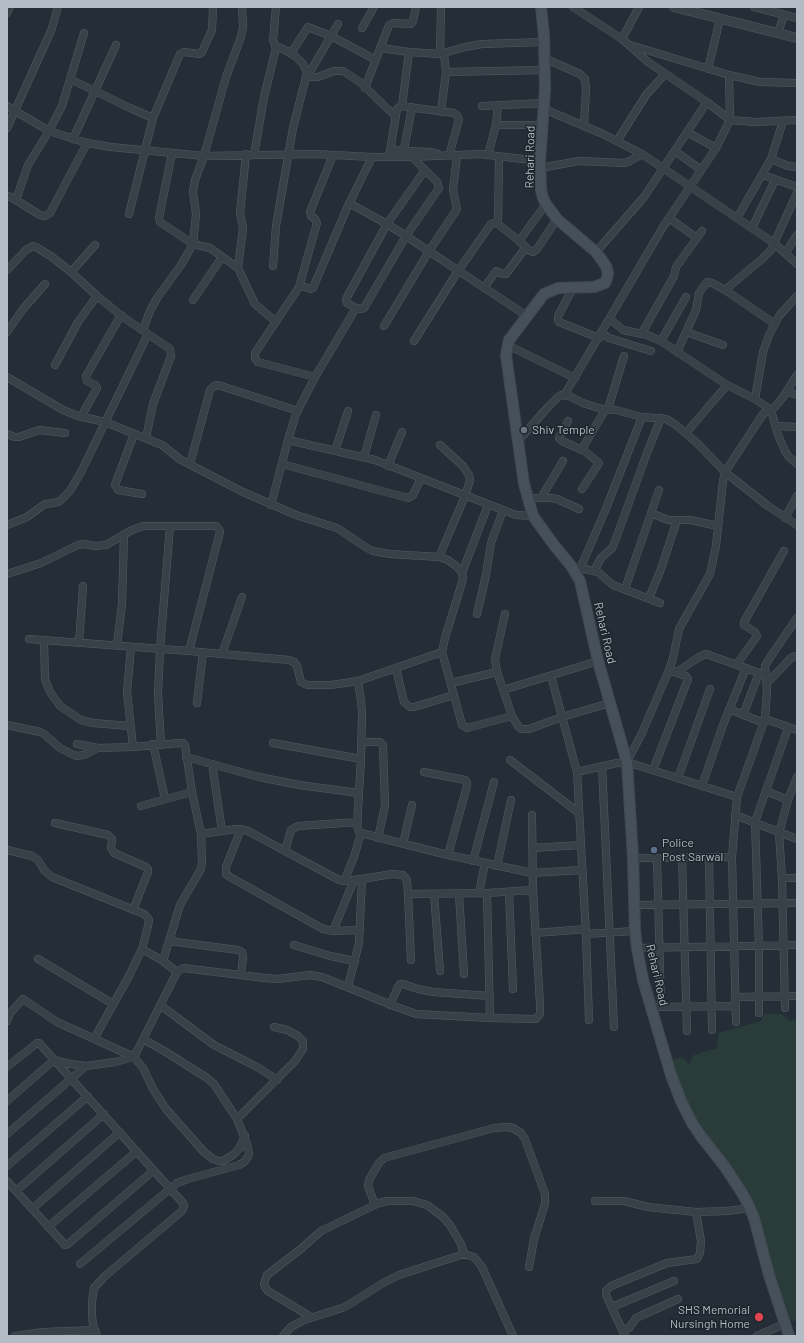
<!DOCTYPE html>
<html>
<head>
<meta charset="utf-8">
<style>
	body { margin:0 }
	#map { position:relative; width:804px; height:1343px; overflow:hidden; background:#252e37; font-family:Barlow,sans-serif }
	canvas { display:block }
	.frame { position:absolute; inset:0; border:8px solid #b3bbc4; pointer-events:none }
</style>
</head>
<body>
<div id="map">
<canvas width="804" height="1343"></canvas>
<div class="frame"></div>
</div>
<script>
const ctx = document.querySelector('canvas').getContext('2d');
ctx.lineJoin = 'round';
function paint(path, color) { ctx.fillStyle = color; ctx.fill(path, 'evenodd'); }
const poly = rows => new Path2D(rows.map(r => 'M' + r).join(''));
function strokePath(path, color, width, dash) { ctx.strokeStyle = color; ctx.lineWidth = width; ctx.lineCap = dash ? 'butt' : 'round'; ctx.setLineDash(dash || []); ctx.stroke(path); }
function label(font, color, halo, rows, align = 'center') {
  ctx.font = font + ' Barlow,sans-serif'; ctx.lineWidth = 3; ctx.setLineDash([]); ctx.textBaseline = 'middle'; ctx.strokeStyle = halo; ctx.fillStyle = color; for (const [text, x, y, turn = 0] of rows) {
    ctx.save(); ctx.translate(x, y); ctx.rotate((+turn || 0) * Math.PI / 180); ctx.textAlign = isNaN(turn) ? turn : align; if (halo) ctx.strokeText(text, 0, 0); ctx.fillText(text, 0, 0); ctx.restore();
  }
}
const green = poly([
	[764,1014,781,1014,790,1021,797,1020,797,1320,787,1322,761,1232,686,1105,672,1060,682,1057,689,1064,694,1055,717,1048,719,1033,761,1021]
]);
const minor = poly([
	[573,7,622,39,648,62,707,102,730,120,756,122,797,120],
	[754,7,797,18],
	[7,13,10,7],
	[338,24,307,77,318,77,334,71,343,71,360,82,396,117],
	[362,28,374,7],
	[778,33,784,15],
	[622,39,639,7],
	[630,45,729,75,760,82,797,83],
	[381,48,409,52,440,54,465,47,482,44,544,42],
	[291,53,308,27,331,36,376,60],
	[440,54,441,7],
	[544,58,580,74,585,79,586,89,584,126],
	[708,69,720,19],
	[446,72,545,70],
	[70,79,130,108,153,118],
	[365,88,389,25,393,23,411,24,413,21,416,7],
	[7,106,49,131,87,143,111,147,204,156,315,154,372,157,412,157,480,154,540,161],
	[402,106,409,52],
	[482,106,545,103],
	[544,109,603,134,642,154,774,243,797,264],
	[441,112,446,72,444,54],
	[496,125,543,125],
	[7,128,51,31,58,7],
	[687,132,716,148],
	[73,139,116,45],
	[617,141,646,95,665,74],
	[390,150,430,152,438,154],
	[404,150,412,107],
	[675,151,701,170],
	[172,153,159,218,160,222,193,244,210,248,238,268,255,304,276,322],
	[254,155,264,97,276,48,273,40,276,7],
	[488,155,496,125,498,105],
	[389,157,397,109,400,106,454,113,457,115,459,119,449,156],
	[771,159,788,166,797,167],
	[540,168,579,161,624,163,628,162,642,154],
	[763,175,797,187],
	[7,196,11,197,40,215,44,216,47,215,50,213,87,143],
	[16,200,28,165,49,131,62,106,84,33],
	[349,203,387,224,425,170],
	[129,214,153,118,180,54,184,52,200,54,202,52,212,30,213,7],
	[669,218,697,238],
	[737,218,771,159,783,121],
	[498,224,499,157],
	[752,228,775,180],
	[519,241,546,204],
	[596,252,644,197,707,102],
	[786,252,797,235],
	[273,266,276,226,293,128,307,73,303,64,295,56,287,51,276,46],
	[238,268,243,228,240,213,246,154],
	[7,270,26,250,33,246,36,247,52,257,71,272,97,296,123,317,170,349,171,356,153,404,146,438],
	[71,272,95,245],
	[299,287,317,223,315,219,311,216,310,212,333,155],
	[484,288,496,271,503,274,506,274,526,247],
	[573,288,558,316,558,320,559,322,599,338],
	[725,290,762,259,771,250,797,193],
	[193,300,222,257],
	[356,308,362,309,364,308,406,236,439,188,437,182,412,157],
	[610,319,623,330,647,335,661,341,727,385,755,399,771,410,778,435,785,451,789,457,797,464],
	[384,326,429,251,457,209,453,190,457,156],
	[143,330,150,311,157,298,181,265,193,244,196,214,193,192,195,180,204,156,226,77,241,37,243,27,242,7],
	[7,332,23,309,45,284],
	[686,332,723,345],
	[601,333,609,338,651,351],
	[642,333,674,276,676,267,702,231],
	[414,341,458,271,491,224,494,223,498,224,519,241,530,251,533,252,537,249,557,219],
	[661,341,686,297],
	[507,345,575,378],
	[677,352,696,310,699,293,707,282,712,283,725,290,775,324],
	[55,365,78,322,97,296],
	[7,377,63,410,78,416,105,422,162,445,181,460,243,492,296,515,337,528,367,548,373,551,390,554,439,557,448,560,456,566,460,570,462,573,463,579,445,638,442,652,461,721,462,725,467,728,512,716],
	[315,377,258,362,255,358,255,353,299,287,301,286,311,289,313,288,347,208,372,157],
	[786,392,797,395],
	[565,394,663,227,716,148,730,120,729,75],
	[755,399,763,352,769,335,779,316,797,296],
	[608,409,624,356],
	[81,417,97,388,95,385,87,381,86,376,121,315],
	[642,417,666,419,676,425,697,443,725,472,768,506,797,525],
	[568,421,559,438,562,441,582,450],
	[776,426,797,427],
	[686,433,727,385],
	[7,434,15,437,19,437,39,430,65,433],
	[134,434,115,485,118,490,142,494],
	[288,440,375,460,503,510,516,515,533,516],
	[518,441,548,407,558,397,561,395,569,396,583,403,602,409,616,410,642,417,605,511,577,576],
	[335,451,348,411],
	[364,457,376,415],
	[190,464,210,390,214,386,218,385,298,411],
	[282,464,408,498,413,495,421,478],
	[388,466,402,432],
	[582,489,599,463,582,449,605,410],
	[527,498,551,498,557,499,579,509],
	[541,498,563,461],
	[271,505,288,440,296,414,315,377,356,308,347,303,346,299,387,224,406,236,527,316],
	[651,513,668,520,690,520,718,526],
	[785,518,797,496],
	[7,525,27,517,45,504,54,503,60,501,70,491,81,472,148,334],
	[439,557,465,496,470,480,469,475,463,466,440,445],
	[581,568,598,572,613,585,660,603],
	[594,571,601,558,612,548,614,544,647,453,661,418],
	[462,573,488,505],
	[7,574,41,563,78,545,83,544,95,546,106,545,132,530,143,526,216,526,219,529,220,532,189,651],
	[625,589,659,490],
	[649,598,661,569,677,520],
	[477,614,486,575,491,543,503,510],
	[505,614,495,659,497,672,512,716,518,726,521,729,529,729,562,717,610,703],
	[29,639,189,651,289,660,294,662,297,666,301,682,307,685,331,685,358,681,442,652],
	[44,641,45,679,50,692,60,706,81,720,93,723,130,726],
	[79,643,83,586],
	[117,645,122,604,124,535],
	[131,647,127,692,133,747],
	[222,654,242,597],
	[737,664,757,636,755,632,744,625,744,622,784,551],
	[396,668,404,702,410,707,414,707,454,695],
	[674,672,680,670,699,657,706,654,765,675],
	[551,676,577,772,586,934,589,1020],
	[358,681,361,701,362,712,361,759,357,826,359,831,361,833,448,855,532,873,582,870],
	[451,683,497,672],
	[767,683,792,657,797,656],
	[503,690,598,661],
	[197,703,203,652],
	[729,709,764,723],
	[743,715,759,673],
	[765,719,797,730],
	[7,725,40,732,44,734,60,748,76,756,84,755,98,748],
	[361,742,380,742,383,745,385,806,378,838],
	[273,743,361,759],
	[77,744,98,748,133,747,180,743,183,743,185,745,192,792,201,834,202,861,201,869,180,905,163,961],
	[153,744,165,799],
	[161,744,158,694,160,649,170,526],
	[186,757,259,777,299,785,359,793],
	[510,760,579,813],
	[627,762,642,733,669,670,673,658,679,629,710,574,716,546,723,481,725,472,763,414,775,407,783,397,797,375],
	[212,764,222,831],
	[602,766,614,1027],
	[653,770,688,679,686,676,674,672],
	[424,772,465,780,467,783,467,786,448,855],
	[577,772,617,763,627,762,737,797],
	[678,778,710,689],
	[702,786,723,725,746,668],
	[766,791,788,800],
	[141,806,192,792],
	[735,815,797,839],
	[55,823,108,835,112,839,111,848,114,853,146,867,148,869,148,872,133,910],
	[241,829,226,867,226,874,230,877,323,929,333,931,360,930],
	[201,834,236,829,246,830,339,880,344,881,362,879,392,874,403,875,407,880,408,894,411,960],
	[403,844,412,805],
	[532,848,581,845],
	[7,850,32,856,38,860,44,870,52,877,144,914,147,917,149,920,148,926,142,949,129,976,94,1039],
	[285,851,291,830,298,826,358,822],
	[682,857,687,1031],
	[709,857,712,1030],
	[633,858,732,857],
	[657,858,661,1007],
	[473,861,494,782],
	[497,866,511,800],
	[782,878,797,878],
	[344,881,354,857,361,833],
	[509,892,513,989],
	[479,893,485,863],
	[487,893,490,1018],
	[408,894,487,893,533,890],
	[434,894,440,971],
	[459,894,464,974],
	[634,905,797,903],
	[333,931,354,880],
	[535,933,586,929],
	[586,934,635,931],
	[169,941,238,950,242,952,243,957,241,975],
	[294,945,330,956,355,961],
	[637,948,797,945],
	[142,949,163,961,177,972],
	[38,959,113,1004],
	[348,987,359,943,362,879],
	[736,997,797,996],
	[160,1005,214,1045,259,1068,277,1080],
	[390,1005,398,987,400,984,403,984,418,989,433,992,490,996],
	[658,1007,736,1006],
	[785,1008,782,878,779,833,788,800,797,777],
	[759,1013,759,946,755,822,788,728],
	[7,1021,10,1013,23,999,57,1022,134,1057,143,1068,153,1089,166,1109,204,1152,213,1159,219,1161,223,1161,233,1155,239,1149,245,1136],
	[736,1022,732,857,737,797,765,719,767,690,765,666,769,659,797,618],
	[7,1067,37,1043,39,1043,183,1203,184,1206,182,1211,105,1276,94,1288,92,1302,92,1316,93,1325,97,1336],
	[7,1101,54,1060,70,1064,86,1066,115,1062,134,1057,177,972,183,968,265,978,278,979,310,975,322,977,394,1006,416,1014,490,1018,536,1019,540,1014,540,1004,533,890,532,815],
	[237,1119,295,1061,303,1049,303,1041,298,1036,287,1030,274,1027],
	[7,1134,86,1066],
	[7,1166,88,1096],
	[7,1181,65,1245,68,1244,154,1170],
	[16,1191,104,1114],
	[595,1201,624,1201,648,1207,696,1212,727,1211,750,1208],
	[375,1205,368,1186,369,1180,379,1163,384,1158,494,1128,508,1127,513,1128,521,1133,525,1139,545,1194,545,1204,534,1239,529,1267],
	[32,1209,120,1132],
	[48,1227,137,1151],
	[80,1264,177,1183,188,1179,239,1165,244,1162,248,1157,249,1153,247,1144,237,1119,214,1084,207,1078,166,1052,143,1039],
	[612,1307,674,1281],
	[311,1317,268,1291,265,1287,264,1284,267,1275,302,1248,321,1231,379,1203,387,1201,413,1201,427,1205,443,1217,450,1225,461,1244,464,1254],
	[623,1331,630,1327,636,1318,678,1299],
	[15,1336,43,1332,95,1330],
	[283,1336,291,1327,304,1320,342,1308,350,1304,383,1283,399,1275,464,1254,474,1257,482,1267,513,1336],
	[625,1336,606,1295,606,1291,611,1286,667,1263,697,1259,700,1253,701,1241,696,1212],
	[757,1336,784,1324]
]);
const tertiary = poly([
	[674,7,797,38]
]);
const secondary = poly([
	[541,7,544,36,545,89,540,161,541,190,543,198,546,204,557,219,596,252,606,266,608,273,607,278,605,283,594,287,558,288,544,294,509,340,506,355,524,484,533,516,554,545,572,567,580,581,598,661,627,762,633,858,635,931,637,948,643,980,671,1075,681,1101,692,1123,700,1135,725,1167,742,1193,748,1204,754,1218,769,1275,789,1336]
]);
const markers = [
	[524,430,4,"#6b7280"],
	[654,850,4,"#5c6f8a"],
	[759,1317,5,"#e0444e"]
];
const streetNames = [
	["Rehari Road",530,157,-89],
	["Rehari Road",605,633,77],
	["Rehari Road",657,975,77]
];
const poiNames = [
	["Shiv Temple",532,430],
	["Police",662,843],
	["Post Sarwal",662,857],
	["SHS Memorial",750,1310,"right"],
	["Nursingh Home",750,1324,"right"]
];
paint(green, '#293c3a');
strokePath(minor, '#535b63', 8);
strokePath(tertiary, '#535b63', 10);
strokePath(secondary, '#414951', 12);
strokePath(minor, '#384048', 7);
strokePath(tertiary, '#384048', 9);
strokePath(secondary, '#46505a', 10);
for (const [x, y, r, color] of markers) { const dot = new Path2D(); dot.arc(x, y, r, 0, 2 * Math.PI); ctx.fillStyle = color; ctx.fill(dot); strokePath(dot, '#1d252c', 1.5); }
label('12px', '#b3bbc4', '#1d252c', streetNames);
label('12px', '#b3bbc4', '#1d252c', poiNames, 'left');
</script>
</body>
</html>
